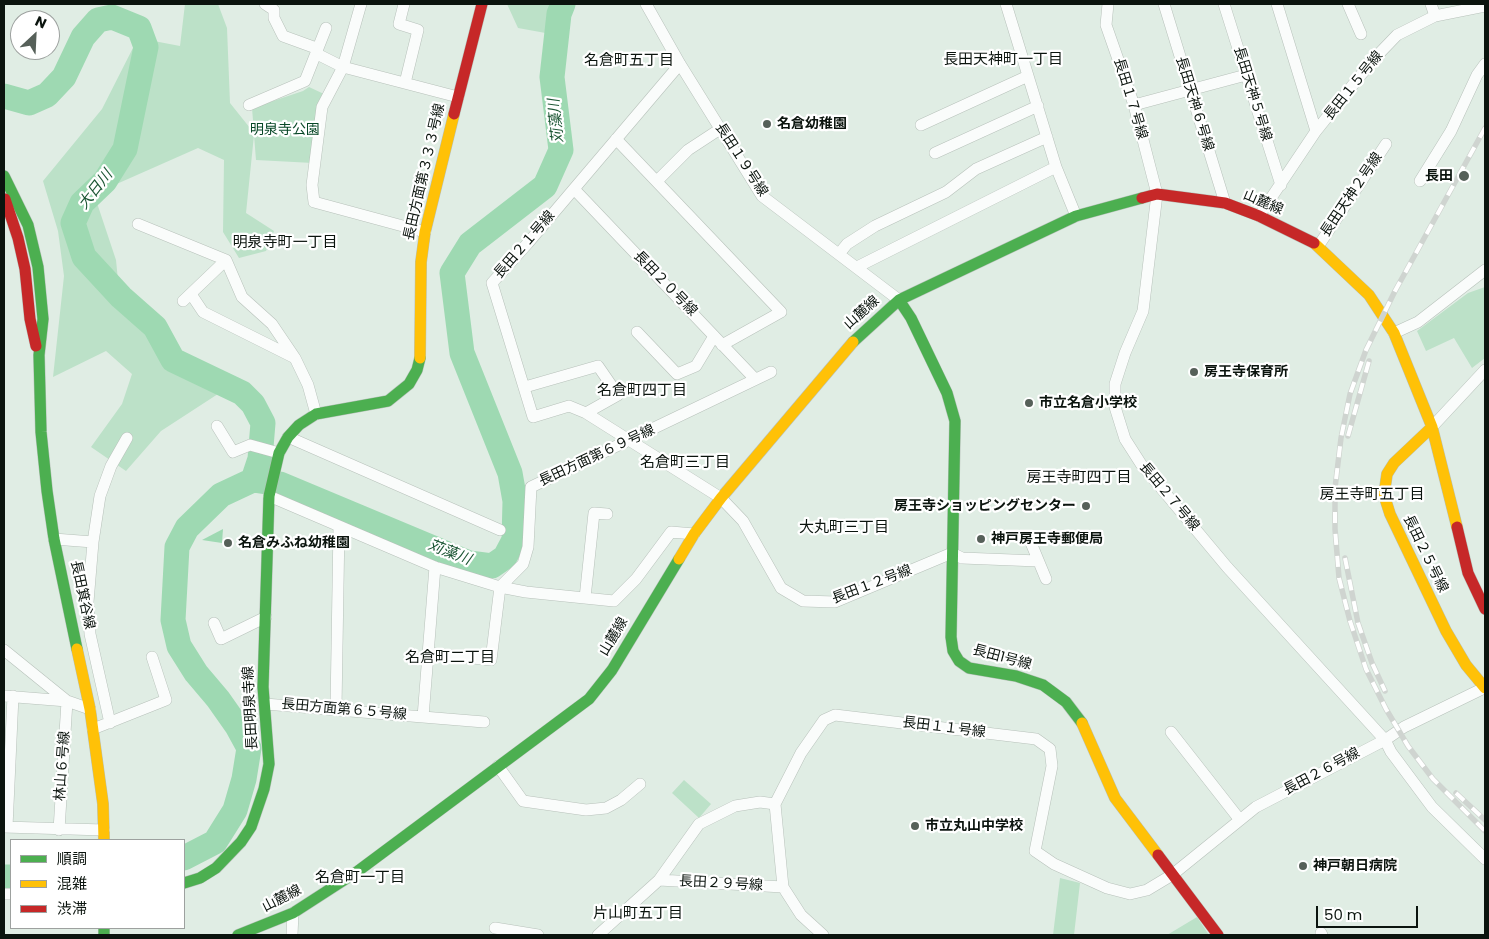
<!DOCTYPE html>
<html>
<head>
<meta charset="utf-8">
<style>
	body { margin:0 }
	#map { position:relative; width:1489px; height:939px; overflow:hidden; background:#e0ede4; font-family:Poppins,"Noto Sans JP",sans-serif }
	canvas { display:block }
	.frame { position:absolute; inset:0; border:5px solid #0b140e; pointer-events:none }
	.legend { position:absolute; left:10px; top:839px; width:175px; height:90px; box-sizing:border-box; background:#fff; border:1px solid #9da19f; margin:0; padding:6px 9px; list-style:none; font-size:15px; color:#0b140e }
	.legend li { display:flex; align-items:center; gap:10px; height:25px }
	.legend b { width:25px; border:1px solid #9da19f }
	.north { position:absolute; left:10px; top:10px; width:50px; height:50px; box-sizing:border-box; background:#fff; border:1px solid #9da19f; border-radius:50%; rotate:25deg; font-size:14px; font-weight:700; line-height:20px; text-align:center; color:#0b140e }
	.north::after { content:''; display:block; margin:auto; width:18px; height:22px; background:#566059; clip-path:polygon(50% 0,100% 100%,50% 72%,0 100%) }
	.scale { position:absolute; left:1316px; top:906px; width:102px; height:22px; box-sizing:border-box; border:2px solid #0b140e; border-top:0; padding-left:6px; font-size:15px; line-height:18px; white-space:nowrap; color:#0b140e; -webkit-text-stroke:4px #fff; paint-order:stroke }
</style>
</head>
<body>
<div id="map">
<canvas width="1489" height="939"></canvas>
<div class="frame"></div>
<ul class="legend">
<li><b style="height:6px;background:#4caf50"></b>順調</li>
<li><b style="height:6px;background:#ffc107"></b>混雑</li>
<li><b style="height:6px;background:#c62828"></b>渋滞</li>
</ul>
<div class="north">N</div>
<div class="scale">50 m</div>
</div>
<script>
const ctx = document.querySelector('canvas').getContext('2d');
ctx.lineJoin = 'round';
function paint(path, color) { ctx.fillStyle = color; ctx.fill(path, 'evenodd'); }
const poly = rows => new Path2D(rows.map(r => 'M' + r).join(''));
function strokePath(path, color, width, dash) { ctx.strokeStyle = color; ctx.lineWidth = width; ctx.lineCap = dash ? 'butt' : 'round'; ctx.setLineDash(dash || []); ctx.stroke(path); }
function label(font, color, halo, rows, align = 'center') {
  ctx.font = font + ' Poppins,"Noto Sans JP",sans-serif'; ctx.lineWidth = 4.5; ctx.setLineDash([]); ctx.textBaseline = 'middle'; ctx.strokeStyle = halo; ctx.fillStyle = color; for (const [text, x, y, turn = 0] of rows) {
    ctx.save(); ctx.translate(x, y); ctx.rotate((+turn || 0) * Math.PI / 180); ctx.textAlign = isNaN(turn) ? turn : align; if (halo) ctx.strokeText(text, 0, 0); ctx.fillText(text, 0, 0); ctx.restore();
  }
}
const green = poly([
	[185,4,218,4,227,28,230,103,254,133,252,108,303,91,309,87,324,94,313,163,256,160,254,135,246,213,274,231,266,251,239,258,223,232,224,160,198,148,94,194,116,260,120,300,160,318,180,352,241,379,161,431,126,471,91,447,122,404,132,374,106,351,53,377,64,276,58,231,43,181,102,109,138,38,180,46],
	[507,4,560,4,554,15,551,34,518,28],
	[1485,287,1485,358,1472,368,1454,338,1426,351,1417,331,1468,293],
	[684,780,711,804,699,818,672,793],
	[1060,878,1080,883,1074,935,1053,935],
	[1197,917,1209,935,1167,935]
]);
const water = poly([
	[223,529,222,543,202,540]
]);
const river = poly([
	[4,96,29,103,47,95,64,77,83,37,98,20,112,17,139,28,146,47,125,149,105,181,82,203,73,223,84,257,121,297,155,327,173,360,242,393,253,404,263,423,260,459,253,480],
	[184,858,215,842,235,810,244,779,249,748,237,726,218,699,196,673,179,646,173,620,177,547,187,528,221,495,253,480,280,484,469,563,492,566,505,557,514,540,515,501,510,473,462,353,452,273,470,244,545,186,561,150,552,77,559,14,563,4],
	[4,877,11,877]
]);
const street = poly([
	[265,4,274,10,274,18,283,36,316,48,317,54,343,67,458,97],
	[361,4,343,67,322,107,312,185,314,202,425,232],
	[404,4,399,24,418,30,405,83],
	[646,4,680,64,762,196,899,300],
	[1006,4,1056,167,1076,216],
	[1108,4,1106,25,1134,105,1157,194,1143,311,1125,353,1115,384,1115,407,1125,439,1141,464,1227,567,1385,740,1391,752,1432,807,1485,859],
	[1164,4,1225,203],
	[1224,4,1281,185],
	[1277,4,1316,131],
	[1348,4,1361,34],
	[1431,4,1435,16],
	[680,64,528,243,492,283,533,417,569,406,586,413,721,498,743,521,781,588,803,601,835,602,952,553,962,558,1038,561],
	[249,105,305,81,326,28],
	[1134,105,1246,75],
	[921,125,1028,76],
	[616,139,781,312,722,345],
	[935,153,1038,106],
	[657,181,688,150,720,129],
	[1420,181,1451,131,1477,75,1485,64],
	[574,189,755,379],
	[1259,216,1316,131,1372,61,1397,35,1435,16,1485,6],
	[138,224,226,260,242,297,272,324,295,358],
	[1319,245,1386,144],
	[839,254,847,244,875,226,946,192,976,169,1047,137],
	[857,267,1056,167],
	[191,294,203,312,295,358,308,385,316,414],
	[183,301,226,260],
	[637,332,677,374,696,366,714,336],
	[1394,333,1418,322,1485,270],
	[525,387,598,366,618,395,586,413],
	[217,426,233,452,250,445,279,453],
	[1432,427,1485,370],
	[288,437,500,530],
	[269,496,435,567,500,587,523,564,528,547,531,487,771,372],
	[1029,538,1046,579],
	[54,539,93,542],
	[585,598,594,513,607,514],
	[214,623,221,639,266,617],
	[4,650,67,701,59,830],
	[428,653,491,660,500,587,526,592,614,601,636,579,671,532,694,534],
	[4,696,67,701,90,709],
	[265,704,423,717,435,567],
	[336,708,339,526],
	[423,717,484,722],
	[110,723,90,634,88,602,93,542,100,496,111,466,127,438],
	[93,729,166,700,152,657],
	[1171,732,1240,820],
	[498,766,523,801,586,810,606,808,621,800,640,784],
	[4,827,104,830],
	[7,827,13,696],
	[659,880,783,887],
	[4,894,11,894],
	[495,928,538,935],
	[1321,933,1322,935],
	[292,935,293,913],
	[598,935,659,880,699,824,735,806,760,802,775,804],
	[823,935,801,915,783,887,775,804,801,753,824,720,835,715,1036,739,1050,749,1052,766,1035,851,1054,864,1107,888,1130,894,1147,890,1172,875,1256,807,1385,740,1404,727,1484,688]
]);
const fast = poly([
	[4,176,28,225,38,267,43,319,39,355,41,432,47,491,54,539,77,649],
	[899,300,911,318,947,393,955,421,951,637,953,651,959,661,969,668,1016,676,1043,685,1066,702,1082,723],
	[853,342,899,300,1076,216,1142,198],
	[184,883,200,878,216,868,241,842,251,827,264,789,269,764,263,687,269,496,279,453,288,437,299,425,316,414,388,401,409,384,417,370,420,358],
	[104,928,104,935],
	[238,935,293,913,358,871,589,699,612,670,679,559]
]);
const slow = poly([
	[1314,243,1369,295,1394,333,1432,427,1457,527],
	[420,358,421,262,425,232,454,114],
	[1432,427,1394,463,1387,474,1384,495,1390,514,1446,631,1466,665,1485,688],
	[679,559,694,534,721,498,853,342],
	[77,649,90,709,103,804,104,840],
	[1082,723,1115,798,1158,855]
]);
const jam = poly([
	[454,114,482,4],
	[1142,198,1157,194,1225,203,1259,216,1314,243],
	[5,199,18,238,25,269,30,319,36,346],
	[1457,527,1468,573,1485,609],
	[1158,855,1218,935]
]);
const rail = poly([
	[1485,128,1395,291,1366,350,1350,394,1341,438,1335,488,1335,529,1339,578,1350,621,1366,669,1386,709,1408,746,1433,779,1485,831],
	[1348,436,1369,361],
	[1345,558,1358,623,1372,663,1385,691],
	[1456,793,1485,820]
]);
const markers = [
	[767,124,5,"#566059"],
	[1464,176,6,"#566059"],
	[1194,372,5,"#566059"],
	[1029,403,5,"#566059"],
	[1086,506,5,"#566059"],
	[981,539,5,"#566059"],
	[228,543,5,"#566059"],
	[915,826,5,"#566059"],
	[1303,866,5,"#566059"]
];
const streetNames = [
	["長田１５号線",1354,86,-51],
	["長田天神５号線",1252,94,73],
	["長田１７号線",1130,99,73],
	["長田天神６号線",1194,104,73],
	["長田１９号線",741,160,57],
	["長田方面第３３３号線",425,172,-77],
	["長田天神２号線",1352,195,-56],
	["山麓線",1263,203,23],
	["長田２１号線",525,245,-49],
	["長田２０号線",665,284,46],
	["山麓線",862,313,-42],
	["長田方面第６９号線",597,456,-25],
	["長田２７号線",1169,497,50],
	["長田２５号線",1425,554,64],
	["長田１２号線",872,585,-21],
	["長田箕谷線",82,595,78],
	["山麓線",614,637,-59],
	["長田1号線",1002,658,15],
	["長田明泉寺線",251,708,-93],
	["長田方面第６５号線",344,710,5],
	["長田１１号線",944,728,7],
	["林山６号線",63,766,-86],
	["長田２６号線",1322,772,-28],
	["長田２９号線",721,884,3],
	["山麓線",282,899,-27]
];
const poiNames = [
	["名倉幼稚園",777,124],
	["長田",1453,176,"right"],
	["房王寺保育所",1204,372],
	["市立名倉小学校",1039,403],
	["房王寺ショッピングセンター",1076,506,"right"],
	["神戸房王寺郵便局",991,539],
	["名倉みふね幼稚園",238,543],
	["市立丸山中学校",925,826],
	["神戸朝日病院",1313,866]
];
const parkNames = [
	["明泉寺公園",285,130]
];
const neighbourhoodNames = [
	["長田天神町一丁目",1003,60],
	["名倉町五丁目",629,61],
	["明泉寺町一丁目",285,243],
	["名倉町四丁目",642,391],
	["名倉町三丁目",685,463],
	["房王寺町四丁目",1079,478],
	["房王寺町五丁目",1372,495],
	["大丸町三丁目",844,528],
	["名倉町二丁目",450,658],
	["名倉町一丁目",360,878],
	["片山町五丁目",638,914]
];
const waterNames = [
	["苅藻川",557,121,-96],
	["大日川",96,190,-52],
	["苅藻川",449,553,21]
];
paint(green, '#bce1c8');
paint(water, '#9ed9b2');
strokePath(river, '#9ed9b2', 25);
strokePath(street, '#b7c1ba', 12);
strokePath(fast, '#b7c1ba', 12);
strokePath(slow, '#b7c1ba', 12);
strokePath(jam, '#b7c1ba', 12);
strokePath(street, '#fafcfb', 11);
strokePath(fast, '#4caf50', 11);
strokePath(slow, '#ffc107', 11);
strokePath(jam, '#c62828', 11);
strokePath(rail, '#cfd4d0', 5.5);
strokePath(rail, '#fff', 4, [11]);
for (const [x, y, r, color] of markers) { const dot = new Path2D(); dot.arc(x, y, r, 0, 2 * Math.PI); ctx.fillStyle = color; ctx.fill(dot); strokePath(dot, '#fff', 2); }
label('14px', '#0b140e', '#fff', streetNames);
label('bold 14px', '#0b140e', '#fff', poiNames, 'left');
label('14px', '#074726', '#fff', parkNames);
label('15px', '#0b140e', '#fff', neighbourhoodNames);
label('italic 15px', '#1b5533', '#fff', waterNames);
</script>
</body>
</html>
